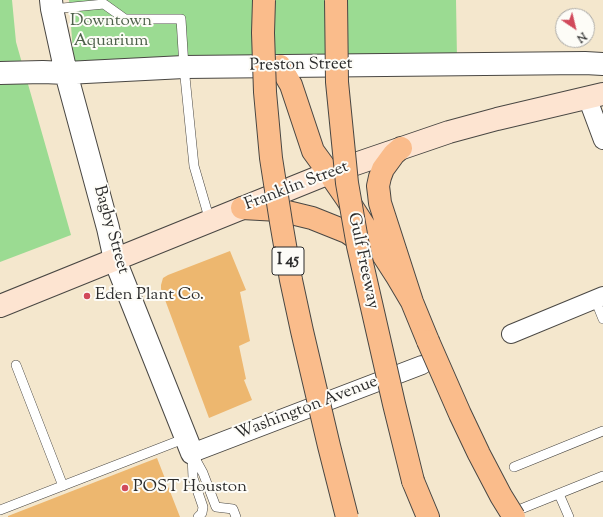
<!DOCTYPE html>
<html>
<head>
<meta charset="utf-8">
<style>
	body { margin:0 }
	#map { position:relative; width:603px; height:517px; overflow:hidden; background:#f4e7cd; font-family:"Sorts Mill Goudy",serif }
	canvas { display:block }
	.north { position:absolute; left:555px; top:8px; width:40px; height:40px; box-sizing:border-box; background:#fdfcf7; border:1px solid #a9a8a5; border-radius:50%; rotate:145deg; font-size:11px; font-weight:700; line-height:16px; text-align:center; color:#2b2b2b }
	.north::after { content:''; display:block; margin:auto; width:14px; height:18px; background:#d1495b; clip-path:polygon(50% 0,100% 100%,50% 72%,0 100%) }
</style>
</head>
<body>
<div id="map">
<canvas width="603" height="517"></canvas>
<div class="north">N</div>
</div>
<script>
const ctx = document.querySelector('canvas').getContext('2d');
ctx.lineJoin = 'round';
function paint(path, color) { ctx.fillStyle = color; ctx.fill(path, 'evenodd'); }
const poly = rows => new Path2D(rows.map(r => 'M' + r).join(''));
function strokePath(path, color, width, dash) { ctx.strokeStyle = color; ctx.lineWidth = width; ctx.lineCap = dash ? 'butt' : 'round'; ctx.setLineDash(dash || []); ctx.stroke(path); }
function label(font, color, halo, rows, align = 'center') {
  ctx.font = font + ' "Sorts Mill Goudy",serif'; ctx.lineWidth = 4; ctx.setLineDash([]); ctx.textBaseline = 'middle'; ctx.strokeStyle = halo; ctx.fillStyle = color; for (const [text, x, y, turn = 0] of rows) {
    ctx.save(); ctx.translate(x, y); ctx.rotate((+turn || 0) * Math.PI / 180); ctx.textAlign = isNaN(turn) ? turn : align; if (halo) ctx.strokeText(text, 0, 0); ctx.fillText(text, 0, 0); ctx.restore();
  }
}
const green = poly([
	[0,0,12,0,16,42,71,235,0,262],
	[69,0,456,0,457,59,74,65]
]);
const building = poly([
	[230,251,246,290,240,292,250,341,239,346,246,379,244,380,252,400,209,418,161,289,161,285,163,278,168,275],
	[157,458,180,517,8,517,8,516]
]);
const service = poly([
	[52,9,104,4,125,19,181,19,184,67,194,166,210,221],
	[595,299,603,319],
	[16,365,63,486],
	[192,453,203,473,216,507,233,509,236,517],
	[192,455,193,478,203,507,202,513,198,517],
	[514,467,603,431],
	[559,494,569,517],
	[0,510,186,438],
	[511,513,603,476]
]);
const minor = poly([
	[587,97,603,140],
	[511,334,603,296],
	[192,453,422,365]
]);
const tertiary = poly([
	[51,0,52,9,66,73,108,228,115,260,192,453],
	[0,73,43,72,66,73,184,67,585,63,603,64]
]);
const secondary = poly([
	[0,306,329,173,449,132,497,119,603,94]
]);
const motorway = poly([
	[280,66,291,85,313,151,329,173,347,199,396,275,412,302],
	[401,148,394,154,383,169,380,177,378,186,379,194,380,203,412,302,428,341],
	[242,208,279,210,312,218,347,232,369,247],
	[413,481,428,517]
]);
const motorwayBridge = poly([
	[264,0,263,33,265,92,271,158,281,222,291,280,302,331,329,446,347,517],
	[336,0,337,82,347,183,358,246,394,404,413,481],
	[428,341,460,414,479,454,501,496,514,517]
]);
const markers = [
	[87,296,4,"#d1495b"],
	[125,488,4,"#d1495b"]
];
const shields = [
	[288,261,32]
];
const shieldNames = [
	["I 45",288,261]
];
const parkNames = [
	["Downtown",111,22],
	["Aquarium",111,42]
];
const streetNames = [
	["Preston Street",301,66,-1],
	["Franklin Street",297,187,-21],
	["Bagby Street",110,230,74],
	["Gulf Freeway",362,261,78],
	["Washington Avenue",307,409,-21]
];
const poiNames = [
	["Eden Plant Co.",95,296],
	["POST Houston",133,488]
];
paint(green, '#9bdb92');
paint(building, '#edb76f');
strokePath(service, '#494743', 10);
strokePath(minor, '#494743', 20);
strokePath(tertiary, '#494743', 24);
strokePath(secondary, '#494743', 24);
strokePath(motorway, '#494743', 24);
strokePath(service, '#fff', 9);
strokePath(minor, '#fff', 18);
strokePath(tertiary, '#fff', 22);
strokePath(secondary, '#fde4d1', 22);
strokePath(motorway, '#fabc8b', 22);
strokePath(motorwayBridge, '#494743', 24, []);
strokePath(motorwayBridge, '#fabc8b', 22);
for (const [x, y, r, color] of markers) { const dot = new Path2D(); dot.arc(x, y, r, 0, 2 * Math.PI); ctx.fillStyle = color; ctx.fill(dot); strokePath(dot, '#fdfcf7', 1.5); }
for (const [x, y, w] of shields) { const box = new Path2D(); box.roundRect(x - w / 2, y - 14, w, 28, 3); ctx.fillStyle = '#fdfcf7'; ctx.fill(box); strokePath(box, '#2b2b2b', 1); }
label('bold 16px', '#2b2b2b', null, shieldNames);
label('17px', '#4d604a', '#fdfcf7', parkNames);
label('17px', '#2b2b2b', '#fdfcf7', streetNames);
label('17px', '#2b2b2b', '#fdfcf7', poiNames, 'left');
</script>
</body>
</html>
